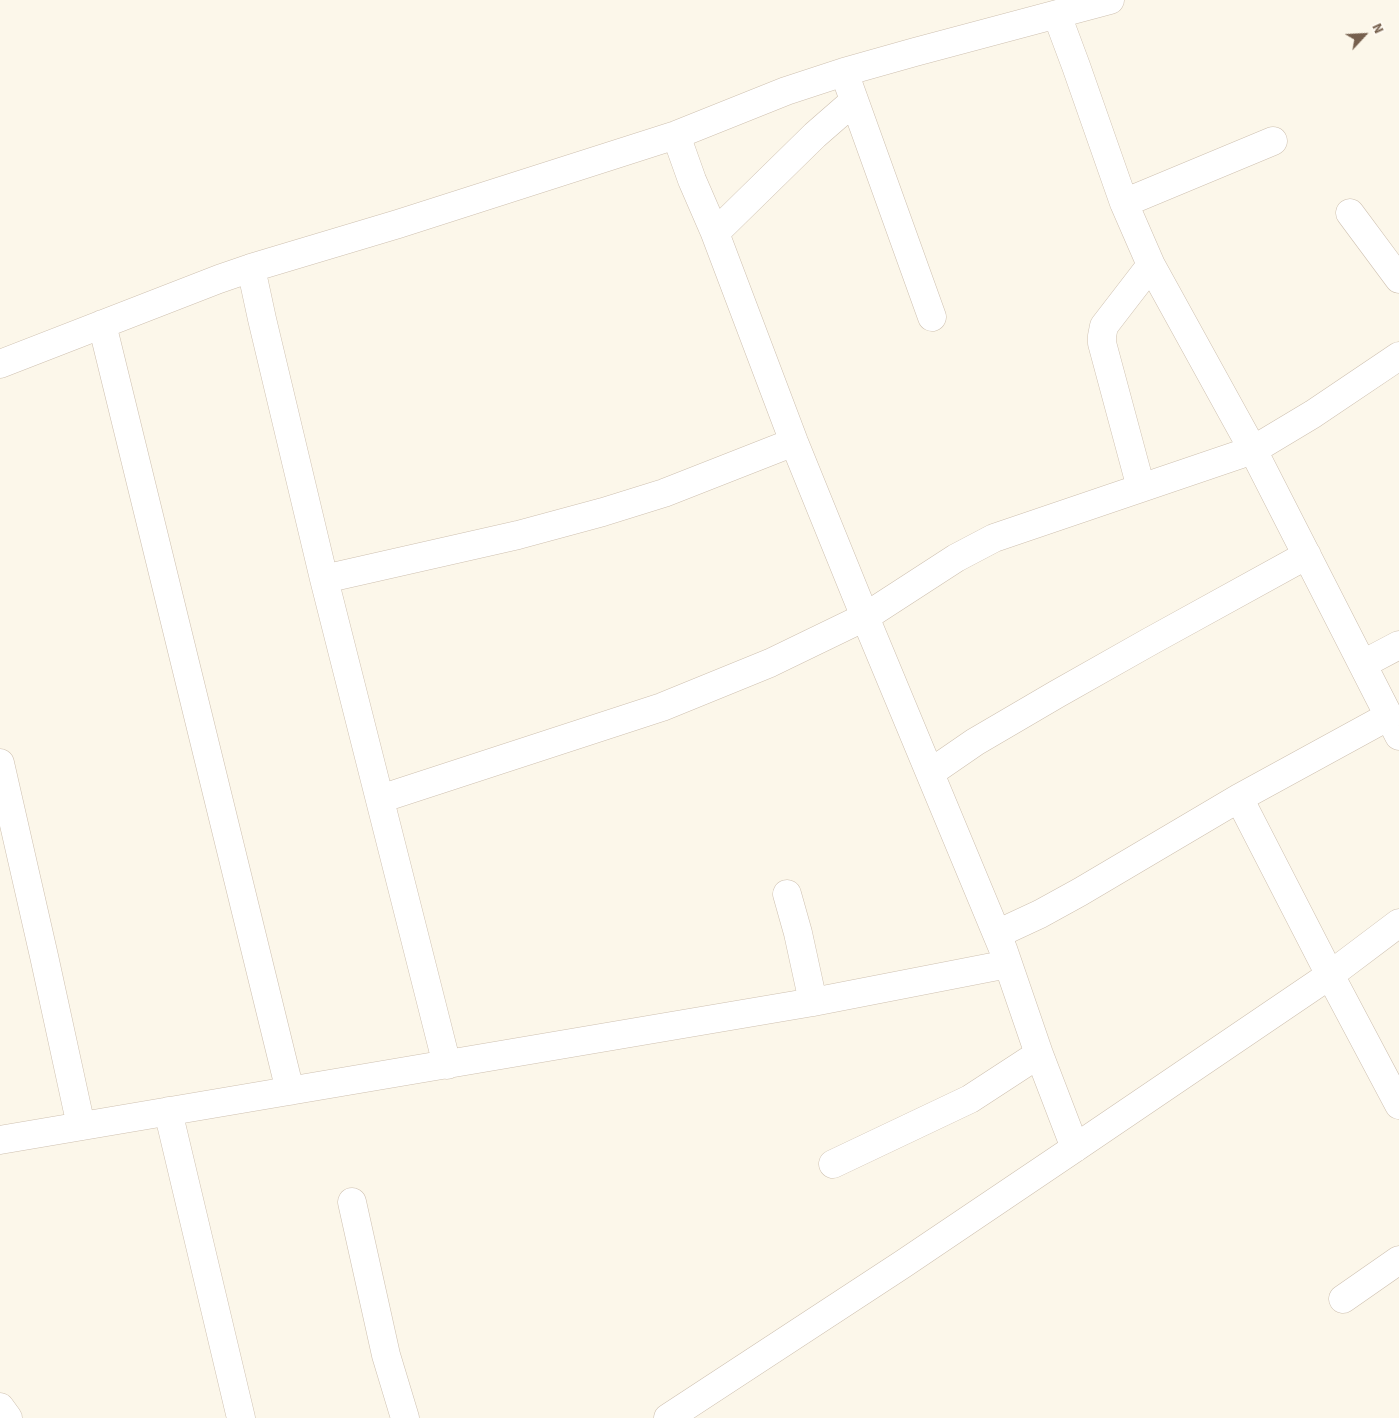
<!DOCTYPE html>
<html>
<head>
<meta charset="utf-8">
<style>
	body { margin:0 }
	#map { position:relative; width:1399px; height:1418px; overflow:hidden; background:#fcf7ea; font-family:"Source Sans 3",sans-serif }
	canvas { display:block }
	.north { position:absolute; left:1339px; top:10px; width:50px; height:50px; -webkit-text-stroke:4px #fefaf1; paint-order:stroke; rotate:65deg; font-size:14px; font-weight:700; line-height:20px; text-align:center; color:#76604e }
	.north::after { content:''; display:block; margin:auto; width:18px; height:22px; background:#76604e; clip-path:polygon(50% 0,100% 100%,50% 72%,0 100%) }
</style>
</head>
<body>
<div id="map">
<canvas width="1399" height="1418"></canvas>
<div class="north">N</div>
</div>
<script>
const ctx = document.querySelector('canvas').getContext('2d');
ctx.lineJoin = 'round';
const poly = rows => new Path2D(rows.map(r => 'M' + r).join(''));
function strokePath(path, color, width, dash) { ctx.strokeStyle = color; ctx.lineWidth = width; ctx.lineCap = dash ? 'butt' : 'round'; ctx.setLineDash(dash || []); ctx.stroke(path); }
const street = poly([
	[1057,15,1076,66,1124,203,1151,265,1253,450,1399,736],
	[676,135,692,180,715,233,794,442,865,617,1003,949,1039,1054,1075,1148],
	[1124,203,1273,141],
	[1350,213,1399,279],
	[715,233,815,135,854,101],
	[251,268,262,319,324,579,447,1065],
	[932,317,844,72,915,52,1110,0],
	[102,324,290,1091],
	[0,364,219,279,251,268,398,224,676,135,786,91,844,72],
	[1141,488,1102,343,1102,336,1104,326,1151,265],
	[324,579,518,535,603,512,664,493,794,442],
	[1363,664,1399,645],
	[0,763,44,956,81,1126],
	[930,773,975,742,1057,694,1149,642,1307,555],
	[1239,798,1330,975,1399,1105],
	[380,799,662,707,770,663,865,617,956,558,994,538,1253,450,1313,414,1399,356],
	[787,894,798,933,813,1002],
	[997,934,1040,914,1080,892,1239,798,1389,716],
	[168,1111,241,1418],
	[0,1140,813,1002,1008,964],
	[833,1164,970,1099,1039,1054],
	[352,1202,386,1355,405,1418],
	[1343,1299,1399,1260],
	[0,1407,8,1418],
	[668,1418,903,1264,1075,1148,1330,975,1399,923]
]);
strokePath(street, '#cec0b0', 29);
strokePath(street, '#fff', 28);
</script>
</body>
</html>
